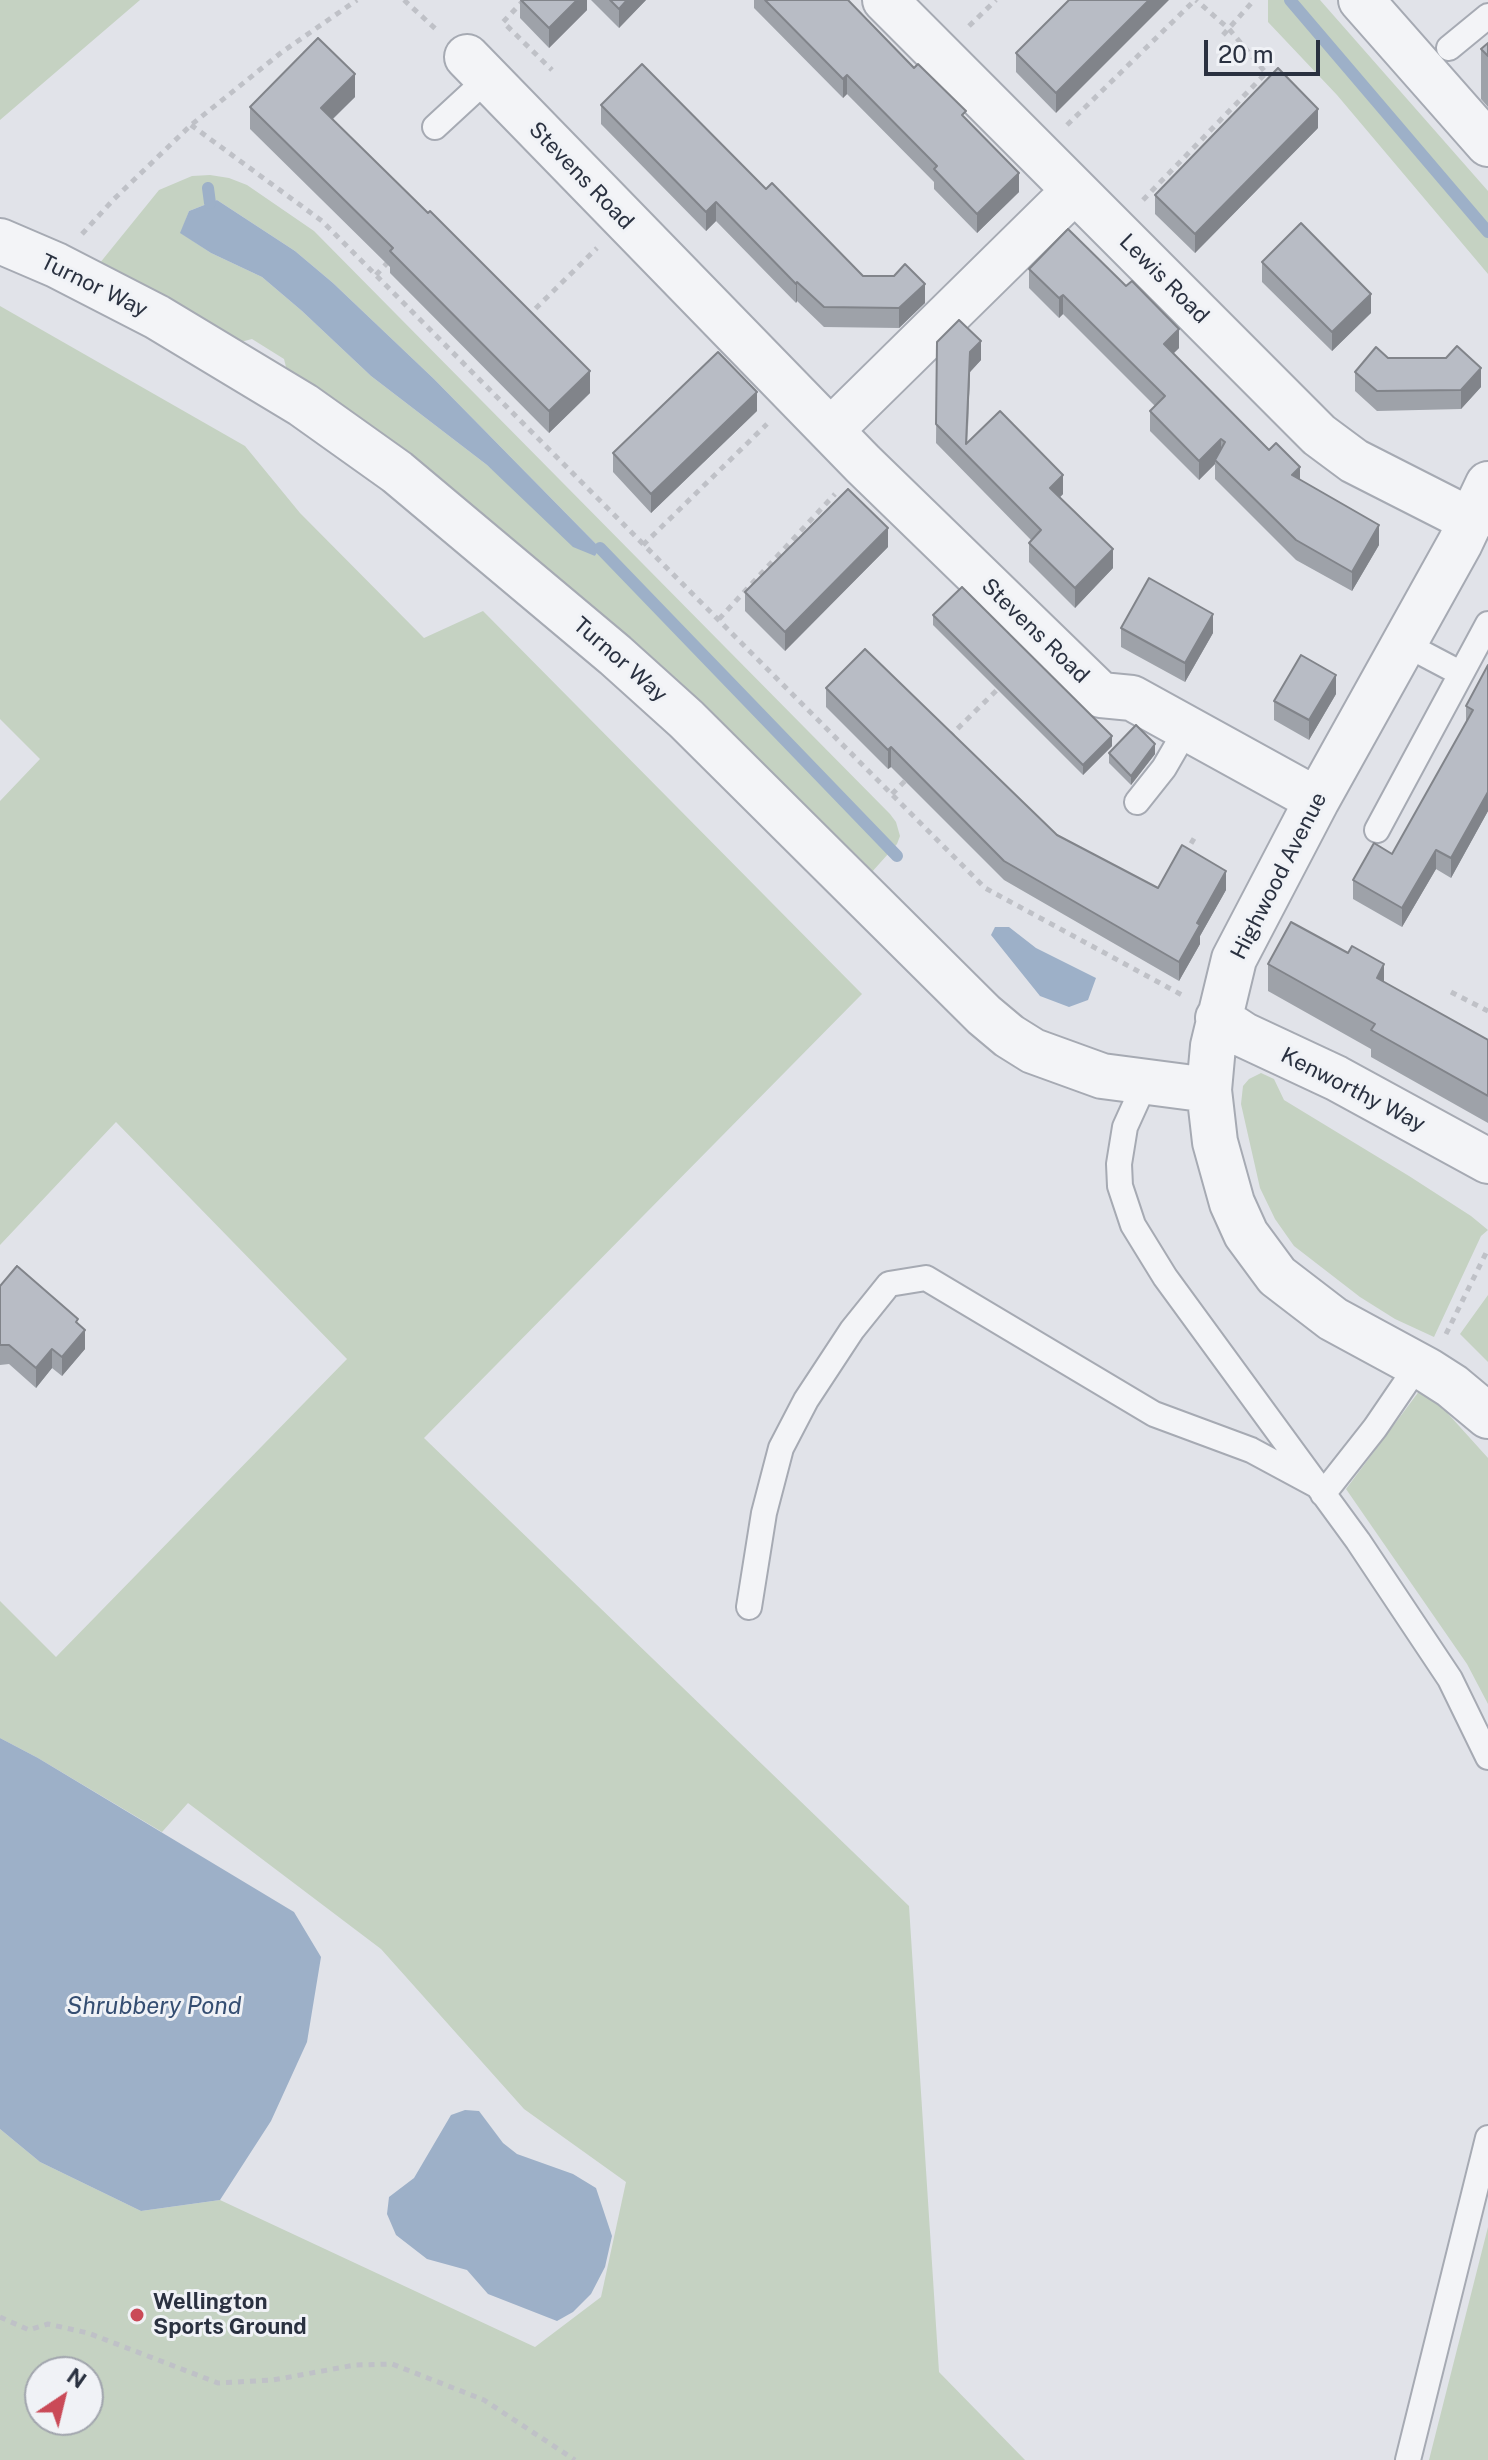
<!DOCTYPE html>
<html>
<head>
<meta charset="utf-8">
<style>
	body { margin:0 }
	#map { position:relative; width:1488px; height:2460px; overflow:hidden; background:#e1e3e9; font-family:"Public Sans",sans-serif }
	canvas { display:block }
	.north { position:absolute; left:24px; top:2356px; width:80px; height:80px; box-sizing:border-box; background:#f0f2f6; border:2px solid #a1a5ad; border-radius:50%; rotate:35deg; font-size:22px; font-weight:700; line-height:32px; text-align:center; color:#2a3140 }
	.north::after { content:''; display:block; margin:auto; width:28px; height:36px; background:#ca4a57; clip-path:polygon(50% 0,100% 100%,50% 72%,0 100%) }
	.scale { position:absolute; left:1204px; top:40px; width:116px; height:36px; box-sizing:border-box; border:4px solid #2a3140; border-top:0; padding-left:10px; font-size:24px; line-height:28px; white-space:nowrap; color:#2a3140; -webkit-text-stroke:6px #f0f2f6; paint-order:stroke }
</style>
</head>
<body>
<div id="map">
<canvas width="1488" height="2460"></canvas>
<div class="north">N</div>
<div class="scale">20 m</div>
</div>
<script>
const ctx = document.querySelector('canvas').getContext('2d');
ctx.lineJoin = 'round';
function paint(path, color) { ctx.fillStyle = color; ctx.fill(path, 'evenodd'); }
const poly = rows => new Path2D(rows.map(r => 'M' + r).join(''));
function strokePath(path, color, width, dash) { ctx.strokeStyle = color; ctx.lineWidth = width; ctx.lineCap = dash ? 'butt' : 'round'; ctx.setLineDash(dash || []); ctx.stroke(path); }
function label(font, color, halo, rows, align = 'center') {
  ctx.font = font + ' "Public Sans",sans-serif'; ctx.lineWidth = 6; ctx.setLineDash([]); ctx.textBaseline = 'middle'; ctx.strokeStyle = halo; ctx.fillStyle = color; for (const [text, x, y, turn = 0] of rows) {
    ctx.save(); ctx.translate(x, y); ctx.rotate((+turn || 0) * Math.PI / 180); ctx.textAlign = isNaN(turn) ? turn : align; if (halo) ctx.strokeText(text, 0, 0); ctx.fillText(text, 0, 0); ctx.restore();
  }
}
const green = poly([
	[0,0,140,0,0,120],
	[1268,0,1320,0,1488,191,1488,274,1337,95,1268,22],
	[210,175,229,178,247,185,314,231,890,814,896,822,900,836,897,844,871,873,289,379,284,359,252,339,233,344,95,269,159,190,192,176],
	[217,200,295,251,333,283,434,379,600,548,595,556,487,465,371,376,302,311,262,277,211,253,181,233,189,211],
	[0,306,245,446,300,513,424,638,483,611,862,994,424,1438,909,1906,939,2372,1025,2460,0,2460,0,2129,40,2162,141,2211,220,2200,535,2347,601,2297,626,2182,524,2109,381,1949,188,1803,162,1832,38,1758,0,1738,0,1601,56,1657,347,1359,116,1122,0,1245,0,801,40,759,0,719],
	[40,2372,88,2372,88,2420,40,2420],
	[1261,1073,1274,1079,1284,1100,1409,1176,1471,1216,1488,1230,1481,1236,1434,1337,1395,1319,1360,1297,1294,1246,1275,1219,1260,1188,1241,1104,1243,1086,1249,1079],
	[1488,1295,1488,1362,1460,1334],
	[1423,1386,1488,1458,1488,1704,1467,1664,1346,1489],
	[1488,2227,1488,2460,1429,2460]
]);
const water = poly([
	[217,200,295,251,333,283,434,379,600,548,595,556,573,547,487,465,371,376,302,311,262,277,211,253,180,233,189,211],
	[995,927,1009,927,1036,948,1096,978,1088,1000,1069,1007,1040,996,991,935],
	[0,1738,38,1758,294,1912,321,1957,307,2042,271,2121,220,2200,141,2211,40,2162,0,2129],
	[465,2110,479,2111,503,2143,517,2154,573,2174,596,2188,612,2236,605,2267,591,2294,573,2312,557,2321,488,2294,467,2270,427,2259,396,2235,387,2214,389,2197,414,2178,451,2115]
]);
const stream = poly([
	[1290,0,1488,232],
	[208,188,210,203],
	[600,548,897,856]
]);
const path = poly([
	[404,0,439,32],
	[524,0,503,22,552,70],
	[969,26,996,0],
	[1223,35,1254,0],
	[191,125,322,221,985,888,1182,995],
	[1067,125,1195,0],
	[1143,200,1266,73,1229,29,1196,0],
	[82,234,114,199,191,125,282,52,357,0],
	[376,275,389,261],
	[527,317,597,248],
	[643,545,767,424],
	[719,619,835,494],
	[949,737,1002,685],
	[892,794,908,778],
	[1185,854,1196,835],
	[1451,992,1488,1011],
	[1446,1334,1488,1249],
	[0,2317,29,2330,48,2324,88,2333,218,2383,273,2380,355,2365,392,2364,484,2400,575,2460]
]);
const service = poly([
	[1449,48,1488,16],
	[435,127,487,79],
	[1405,644,1460,673],
	[1137,802,1164,768,1186,730],
	[1377,830,1488,624],
	[1145,1083,1125,1127,1119,1164,1120,1186,1133,1225,1165,1277,1358,1541,1450,1679,1488,1757],
	[1323,1494,1375,1428,1418,1365],
	[749,1607,764,1513,781,1448,806,1400,852,1330,889,1284,926,1278,1154,1414,1251,1450,1316,1485],
	[1408,2460,1488,2138]
]);
const minor = poly([
	[885,0,1319,435,1354,461,1472,521],
	[1361,0,1488,144],
	[467,57,863,464,1101,695,1132,698,1317,800],
	[0,241,56,265,157,317,303,405,397,472,615,655,686,719,984,1015,1009,1036,1033,1051,1102,1076,1209,1090],
	[831,430,1074,191],
	[1488,484,1460,543,1317,800,1234,959,1213,1046,1209,1090,1215,1142,1232,1203,1246,1234,1277,1276,1333,1319,1427,1370,1452,1386,1488,1416],
	[1218,1018,1244,1035,1336,1078,1488,1161]
]);
const wall = poly([
	[520,0,587,0,587,10,549,48,520,18],
	[591,0,646,0,619,28],
	[754,0,848,0,966,119,1019,192,977,233,934,189,934,182,847,94,843,98,754,8],
	[1069,0,1056,113,1016,72,1016,53],
	[1488,43,1488,107,1481,99,1481,49],
	[355,97,333,119,590,393,549,433,390,273,390,267,250,129,250,107],
	[601,105,766,189,863,276,925,303,899,328,824,327,797,301,796,303,716,221,706,231,601,124],
	[1318,128,1195,253,1155,214,1155,195],
	[1262,262,1371,313,1332,351,1262,282],
	[1029,269,1179,348,1173,353,1300,480,1379,545,1352,591,1296,560,1215,479,1215,464,1199,480,1150,431,1150,411,1155,406,1063,314,1059,318,1029,288],
	[937,342,981,360,970,372,967,444,1063,494,1060,497,1113,568,1075,608,1029,562,1029,543,1031,540,936,443],
	[1388,358,1481,387,1461,409,1377,411,1355,391,1355,372],
	[757,411,651,513,613,472,613,453],
	[888,547,785,651,745,611,745,592],
	[933,615,1112,746,1083,775,933,625],
	[1121,628,1213,633,1185,682,1121,647],
	[1488,665,1488,811,1451,878,1436,869,1402,927,1353,899,1353,880,1392,854,1466,722,1466,706],
	[826,688,1057,835,1158,888,1226,890,1200,936,1200,944,1179,981,1004,880,891,767,888,769,826,707],
	[1336,694,1309,740,1274,720,1274,701],
	[1109,753,1155,754,1131,785,1109,763],
	[1268,964,1384,982,1488,1040,1488,1123,1371,1057,1371,1049,1268,991],
	[0,1286,78,1324,85,1349,62,1376,52,1368,36,1388,9,1364,0,1365]
]);
const shadedWall = poly([
	[577,0,587,0,587,10,549,48,549,28],
	[627,0,646,0,619,28,619,9],
	[1149,0,1169,0,1056,113,1056,93],
	[355,74,355,97,321,130,321,108],
	[847,75,847,94,843,98,843,79],
	[1318,109,1318,128,1195,253,1195,234],
	[1019,173,1019,192,977,233,977,214],
	[716,202,716,221,706,231,706,212],
	[797,282,797,301,796,303,796,284],
	[925,284,925,303,899,328,899,308],
	[1371,294,1371,313,1332,351,1332,332],
	[1063,295,1063,314,1059,318,1059,298],
	[1179,329,1179,348,1164,363,1164,344],
	[981,341,981,360,970,372,967,455,970,352],
	[1481,368,1481,387,1461,409,1461,390],
	[590,371,590,393,549,433,549,411],
	[757,392,757,411,651,513,651,494],
	[1221,439,1221,458,1215,460,1215,464,1199,480,1199,461],
	[1300,467,1300,486,1292,475],
	[1063,475,1063,494,1050,507,1050,488],
	[1379,525,1379,545,1352,591,1352,572],
	[888,528,888,547,785,651,785,632],
	[1113,549,1113,568,1075,608,1075,588],
	[1213,614,1213,633,1185,682,1185,663],
	[1336,675,1336,694,1309,740,1309,720],
	[1112,736,1112,746,1083,775,1083,765],
	[1155,744,1155,754,1131,785,1131,776],
	[891,747,891,767,888,769,888,750],
	[1488,792,1488,811,1451,878,1451,858],
	[1436,850,1436,869,1402,927,1402,908],
	[1226,871,1226,890,1200,936,1200,944,1179,981,1179,962,1197,923],
	[1384,964,1384,991,1377,978],
	[85,1330,85,1349,62,1376,62,1357],
	[52,1349,52,1368,36,1388,36,1368]
]);
const building = poly([
	[521,0,577,0,549,28,521,0],
	[610,0,627,0,619,9,610,0],
	[765,0,848,0,914,68,918,64,966,111,962,115,1019,173,977,214,934,169,937,166,847,75,843,79,765,0],
	[1069,0,1149,0,1056,93,1016,53,1069,0],
	[318,38,355,74,321,108,428,213,430,211,590,371,549,411,390,251,393,248,250,107,318,38],
	[1488,43,1488,56,1481,49,1488,43],
	[642,64,766,189,772,183,863,276,894,276,905,264,925,284,899,308,824,307,797,282,796,284,716,202,706,212,601,105,642,64],
	[1278,68,1318,109,1195,234,1155,195,1278,68],
	[1301,223,1371,294,1332,332,1262,262,1301,223],
	[1068,229,1126,286,1132,281,1179,329,1164,344,1269,450,1276,443,1300,467,1292,475,1379,525,1352,572,1296,540,1215,460,1225,442,1221,439,1199,461,1150,411,1165,396,1063,295,1059,298,1029,269,1068,229],
	[959,320,981,341,970,352,966,444,1000,411,1063,475,1050,488,1113,549,1075,588,1029,543,1041,530,936,424,937,342,959,320],
	[1457,346,1481,368,1461,390,1377,391,1355,372,1376,347,1388,358,1446,358,1457,346],
	[718,352,757,392,651,494,613,453,718,352],
	[848,489,888,528,785,632,745,592,848,489],
	[1149,578,1213,614,1185,663,1121,628,1149,578],
	[962,587,1112,736,1083,765,933,615,962,587],
	[865,649,1057,835,1158,888,1182,845,1226,871,1197,923,1200,925,1179,962,1004,861,891,747,888,750,826,688,865,649],
	[1301,655,1336,675,1309,720,1274,701,1301,655],
	[1488,665,1488,792,1451,858,1436,850,1402,908,1353,880,1374,843,1392,854,1473,710,1466,706,1488,665],
	[1136,725,1155,744,1131,776,1109,753,1136,725],
	[1291,922,1348,953,1352,946,1384,964,1377,978,1488,1040,1488,1096,1371,1030,1375,1024,1268,964,1291,922],
	[17,1266,78,1319,76,1322,85,1330,62,1357,52,1349,36,1368,9,1345,0,1345,0,1286,17,1266]
]);
const markers = [
	[137,2315,8,"#ca4a57"]
];
const streetNames = [
	["Stevens Road",581,176,46],
	["Lewis Road",1164,279,45],
	["Turnor Way",94,286,26],
	["Stevens Road",1035,631,44],
	["Turnor Way",620,660,41],
	["Highwood Avenue",1279,876,-63],
	["Kenworthy Way",1353,1090,27]
];
const poiNames = [
	["Wellington",153,2302],
	["Sports Ground",153,2327]
];
const waterNames = [
	["Shrubbery Pond",154,2007]
];
paint(green, '#c5d2c2');
paint(water, '#9db0c8');
strokePath(stream, '#9db0c8', 12);
strokePath(service, '#a6aab3', 28);
strokePath(minor, '#a6aab3', 48);
strokePath(path, '#bfc1c7', 5, [6, 6]);
strokePath(service, '#f3f4f7', 24);
strokePath(minor, '#f3f4f7', 44);
paint(wall, '#9ea2a9');
paint(shadedWall, '#81848a');
paint(building, '#b8bcc5');
strokePath(building, '#81848a', 2);
for (const [x, y, r, color] of markers) { const dot = new Path2D(); dot.arc(x, y, r, 0, 2 * Math.PI); ctx.fillStyle = color; ctx.fill(dot); strokePath(dot, '#f0f2f6', 3); }
label('22px', '#2a3140', '#f0f2f6', streetNames);
label('bold 22px', '#2a3140', '#f0f2f6', poiNames, 'left');
label('italic 24px', '#354e72', '#f0f2f6', waterNames);
</script>
</body>
</html>
